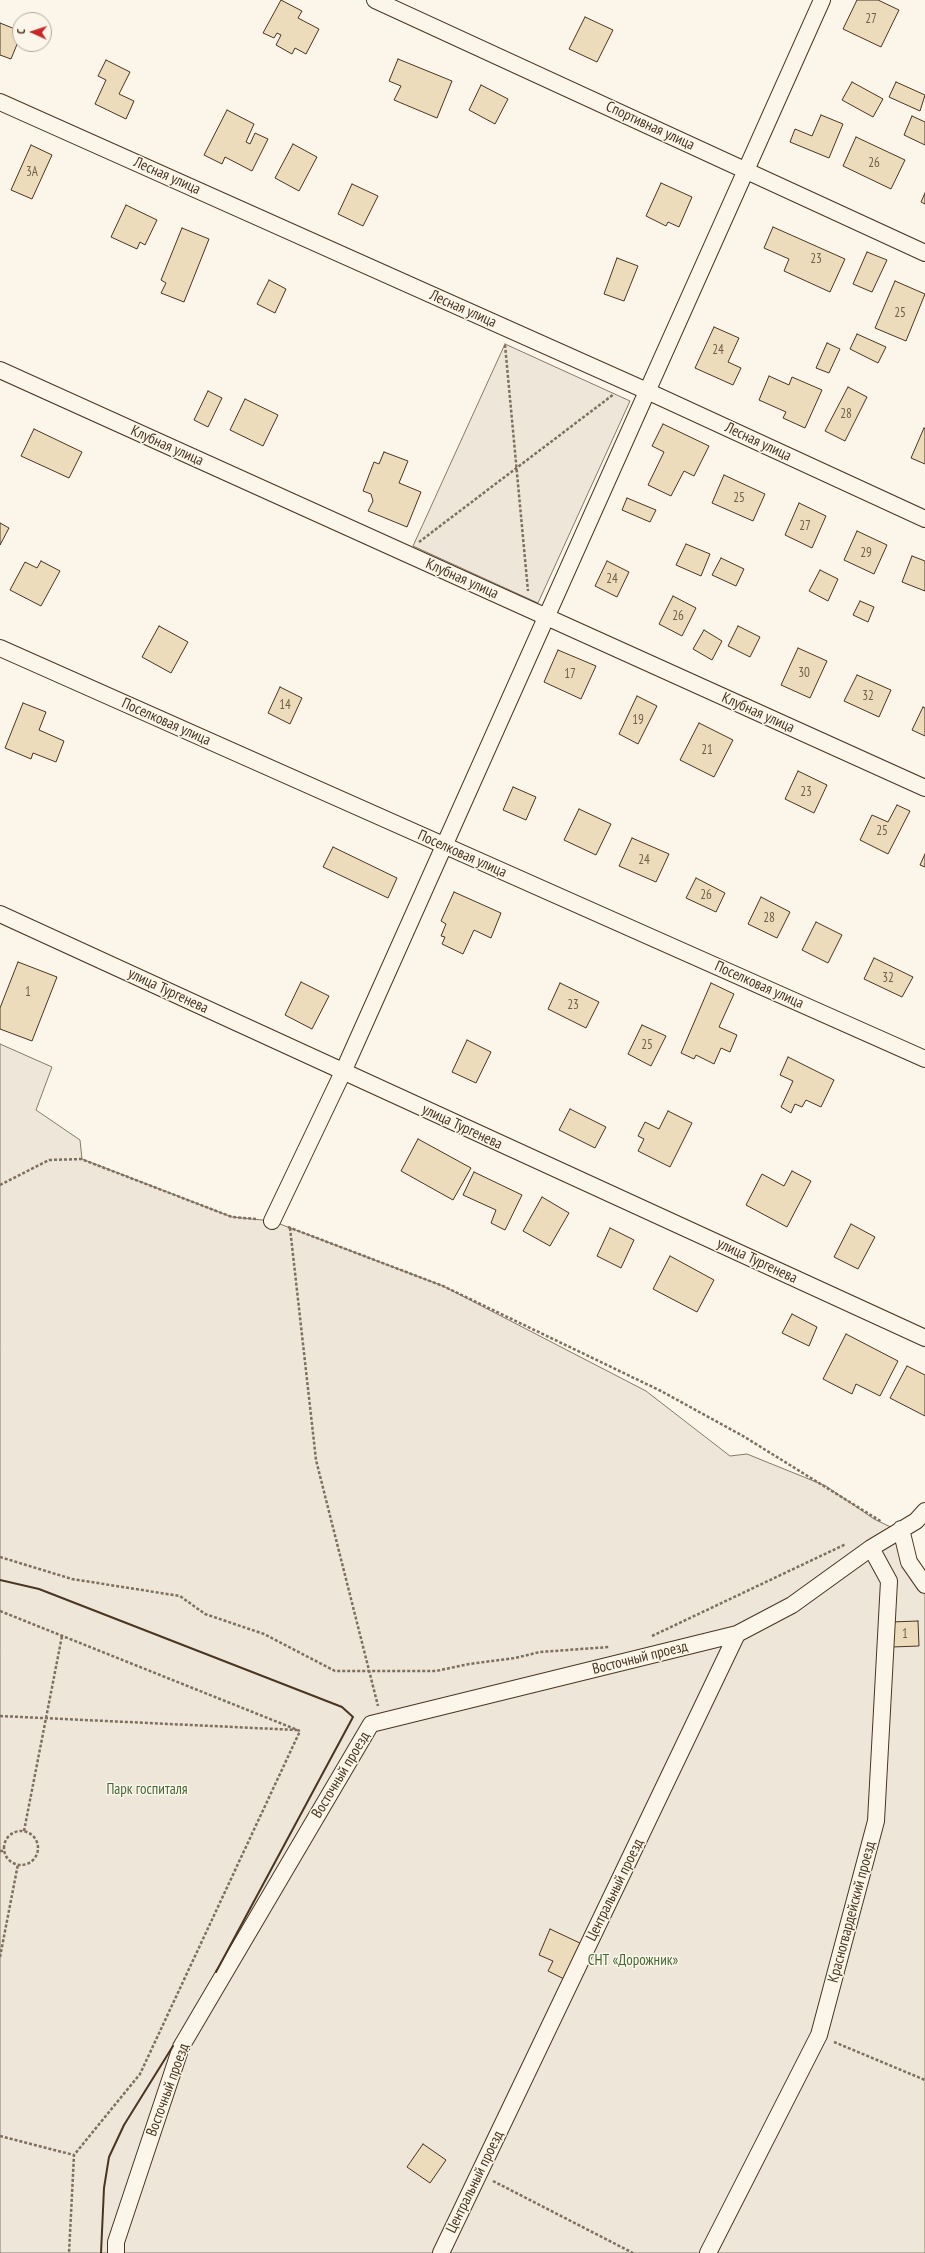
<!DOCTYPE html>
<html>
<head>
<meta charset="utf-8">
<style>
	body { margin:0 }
	#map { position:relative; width:925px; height:2253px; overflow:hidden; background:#fbf6e9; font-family:"PT Sans Narrow",sans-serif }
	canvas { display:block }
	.north { position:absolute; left:12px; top:12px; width:40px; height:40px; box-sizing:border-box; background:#fbf6e9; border:1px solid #b4a999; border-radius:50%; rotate:273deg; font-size:11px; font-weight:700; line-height:16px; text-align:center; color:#4a3520 }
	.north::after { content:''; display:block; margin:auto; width:14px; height:18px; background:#c62828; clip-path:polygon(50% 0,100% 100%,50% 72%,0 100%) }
</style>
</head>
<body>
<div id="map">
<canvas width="925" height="2253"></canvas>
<div class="north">С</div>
</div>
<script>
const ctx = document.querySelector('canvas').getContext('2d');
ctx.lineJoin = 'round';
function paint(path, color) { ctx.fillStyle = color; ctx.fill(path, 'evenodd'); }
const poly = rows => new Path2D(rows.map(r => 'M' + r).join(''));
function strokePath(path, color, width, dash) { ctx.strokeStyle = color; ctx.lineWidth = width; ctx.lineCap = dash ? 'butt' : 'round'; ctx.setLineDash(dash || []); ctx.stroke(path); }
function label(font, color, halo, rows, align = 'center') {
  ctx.font = font + ' "PT Sans Narrow",sans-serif'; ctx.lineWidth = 3; ctx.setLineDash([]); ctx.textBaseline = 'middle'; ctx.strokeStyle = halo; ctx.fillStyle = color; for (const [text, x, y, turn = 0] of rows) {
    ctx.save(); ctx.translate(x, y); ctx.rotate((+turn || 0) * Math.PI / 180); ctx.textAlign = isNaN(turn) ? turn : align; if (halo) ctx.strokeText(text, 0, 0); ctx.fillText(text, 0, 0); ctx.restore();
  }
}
const green = poly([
	[505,344,630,401,538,603,413,546,505,344],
	[0,1044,52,1067,36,1110,80,1140,82,1159,232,1217,272,1221,443,1286,646,1391,730,1456,747,1454,826,1486,874,1519,899,1531,925,1585,925,2253,0,2253,0,1044]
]);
const building = poly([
	[281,0,302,11,298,18,319,29,306,54,295,48,292,54,276,45,281,35,277,33,274,38,263,33,281,0],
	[857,0,878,0,899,10,881,47,843,29,857,0],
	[585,17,613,30,597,62,569,49,585,17],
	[0,23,20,31,20,37,11,59,0,55,0,23],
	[398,59,452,81,437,118,394,100,401,86,389,81,398,59],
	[106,60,130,72,119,94,134,101,126,119,95,104,106,80,98,76,106,60],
	[852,82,883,99,873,117,842,100,852,82],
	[896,82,925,95,920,111,889,97,896,82],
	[481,85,508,99,495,124,469,110,481,85],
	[227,110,254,124,246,142,250,144,255,133,268,139,252,171,225,157,222,164,204,155,227,110],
	[821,115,843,124,829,158,790,142,795,129,812,136,821,115],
	[912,116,925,122,925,145,904,135,912,116],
	[856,137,905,160,891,189,843,166,856,137],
	[293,144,317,157,299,191,275,178,293,144],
	[31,145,52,155,32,199,11,190,31,145],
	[661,183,692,197,679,227,668,222,666,226,646,216,661,183],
	[352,184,378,196,363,226,338,214,352,184],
	[925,193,925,204,921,202,925,193],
	[126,205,157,220,145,245,140,242,137,249,111,237,126,205],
	[773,227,845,259,830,292,784,271,789,259,764,248,773,227],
	[182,228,209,239,184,302,161,293,166,283,161,280,182,228],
	[867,252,887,260,872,292,853,284,867,252],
	[617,258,638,266,624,301,604,294,617,258],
	[269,280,286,289,275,313,257,304,269,280],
	[895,281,925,294,906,341,875,328,895,281],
	[714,327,739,338,728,362,741,368,733,385,695,368,714,327],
	[857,334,886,347,878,363,850,349,857,334],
	[827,343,840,349,829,373,816,368,827,343],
	[769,376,789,385,792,377,822,390,805,428,783,418,786,412,759,400,769,376],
	[848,387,867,397,845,441,825,431,848,387],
	[208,391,222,398,208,427,194,420,208,391],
	[245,399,278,415,263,446,230,430,245,399],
	[663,424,709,446,694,476,684,471,671,496,648,485,664,452,652,446,663,424],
	[924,428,925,429,925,464,911,458,924,428],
	[34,429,82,452,69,478,21,456,34,429],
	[384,452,408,461,399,483,421,492,407,527,368,511,373,501,371,494,363,491,374,462,379,464,384,452],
	[724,475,765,494,753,521,712,503,724,475],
	[627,498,656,510,650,522,622,510,627,498],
	[799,503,826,516,812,548,785,535,799,503],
	[0,523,9,528,0,545,0,523],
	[857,531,887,545,874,574,844,560,857,531],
	[686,544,710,554,701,576,676,565,686,544],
	[912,556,925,561,925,591,902,582,912,556],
	[721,558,744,569,736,586,712,575,721,558],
	[41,561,60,571,41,606,10,590,25,562,37,568,41,561],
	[607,561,629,572,617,597,595,586,607,561],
	[820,570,838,579,828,601,809,591,820,570],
	[673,596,696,608,682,636,659,624,673,596],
	[860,601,874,607,868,622,853,615,860,601],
	[159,626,188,642,171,673,142,657,159,626],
	[738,626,760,637,750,657,728,646,738,626],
	[704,630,722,641,712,660,693,649,704,630],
	[798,648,827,661,810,698,781,685,798,648],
	[558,650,596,666,581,699,544,682,558,650],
	[857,675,891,690,879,717,844,701,857,675],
	[280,687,302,698,290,724,268,713,280,687],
	[637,696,657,706,638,744,619,734,637,696],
	[23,703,46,712,39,730,64,741,56,762,33,753,31,759,5,748,23,703],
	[923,707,925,708,925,736,912,730,923,707],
	[699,723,733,740,714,777,680,760,699,723],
	[798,771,827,785,814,813,785,799,798,771],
	[513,787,536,797,526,820,503,810,513,787],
	[897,805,910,811,888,854,860,840,872,815,888,822,897,805],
	[579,809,611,824,596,855,564,840,579,809],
	[632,838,669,854,656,882,619,866,632,838],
	[333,847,397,878,388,898,323,867,333,847],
	[925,854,925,867,920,865,925,854],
	[696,878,725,893,716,912,686,898,696,878],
	[454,892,501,913,491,938,474,930,463,954,442,944,445,937,441,936,446,924,441,921,454,892],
	[761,897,790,912,777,938,748,924,761,897],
	[816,922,842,935,828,963,802,950,816,922],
	[874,958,913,977,902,997,864,979,874,958],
	[18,962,57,977,32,1041,0,1029,0,1008,18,962],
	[301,982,329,996,312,1029,285,1015,301,982],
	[560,983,599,1002,586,1028,548,1009,560,983],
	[711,983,734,994,719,1027,737,1035,730,1052,721,1048,714,1064,696,1055,694,1059,681,1053,711,983],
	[642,1025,666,1036,651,1066,628,1054,642,1025],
	[467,1040,491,1052,476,1083,452,1072,467,1040],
	[788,1057,834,1080,821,1107,806,1100,802,1107,795,1104,791,1113,781,1107,793,1081,780,1075,788,1057],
	[570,1109,606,1127,595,1148,559,1130,570,1109],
	[668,1111,692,1123,670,1167,638,1151,644,1139,638,1136,645,1122,659,1129,668,1111],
	[418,1139,471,1168,453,1200,401,1171,418,1139],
	[792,1171,811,1181,787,1227,746,1205,762,1174,784,1186,792,1171],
	[474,1172,522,1195,505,1230,491,1223,496,1210,463,1195,474,1172],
	[542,1197,569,1213,550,1246,523,1231,542,1197],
	[851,1224,875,1237,858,1269,834,1257,851,1224],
	[610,1228,634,1240,621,1268,597,1256,610,1228],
	[670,1256,714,1280,697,1312,653,1289,670,1256],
	[792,1314,817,1327,809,1346,782,1333,792,1314],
	[846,1334,898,1361,880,1396,856,1384,852,1394,823,1379,846,1334],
	[907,1366,925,1375,925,1416,890,1398,907,1366],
	[918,1621,919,1646,892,1647,891,1622,918,1621],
	[550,1929,582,1944,566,1980,548,1971,553,1961,539,1955,550,1929],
	[423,2144,446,2160,430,2183,407,2167,423,2144]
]);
const path = poly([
	[505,345,528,591],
	[419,542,614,394],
	[0,1185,49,1160,81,1159,232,1217,256,1219],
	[288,1227,443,1286,661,1391,743,1436,882,1522],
	[290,1228,316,1460,378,1706],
	[0,1557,72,1579,180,1596,205,1614,264,1634,335,1671,436,1671,469,1664,515,1658,540,1652,609,1647],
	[0,1611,300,1731,140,2074,74,2155,69,2253],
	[652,1636,846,1544],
	[0,1716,297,1730],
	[24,1831,62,1636],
	'4 1848a17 17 0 1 1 34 0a17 17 0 1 1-34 0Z',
	[0,1851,5,1851],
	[0,1957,18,1864],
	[834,2042,925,2080],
	[0,2136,74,2155],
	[493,2181,633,2253]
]);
const street = poly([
	[375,0,925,253],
	[0,102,647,391,925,519],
	[0,370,925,788],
	[0,648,925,1059],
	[0,914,925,1338],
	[272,1221,343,1072,822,0],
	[901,1529,909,1562,925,1585],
	[116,2253,116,2242,181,2047,371,1724,737,1634,792,1605,871,1548,916,1521,925,1511],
	[441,2253,737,1634],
	[708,2253,819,2035,876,1821,889,1581,871,1548]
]);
const wall = poly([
	[0,1580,39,1589,342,1707,353,1717,216,1972],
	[101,2253,104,2188,109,2157,124,2125,173,2046]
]);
const numberNames = [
	["27",871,19],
	["26",874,163],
	["3А",32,172],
	["23",816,259],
	["25",900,313],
	["24",718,350],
	["28",846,414],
	["25",739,498],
	["27",805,526],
	["29",866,553],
	["24",612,579],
	["26",678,616],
	["30",804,673],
	["17",570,674],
	["32",868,696],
	["14",285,705],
	["19",638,720],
	["21",707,750],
	["23",806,792],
	["25",882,831],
	["24",644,860],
	["26",706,895],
	["28",769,918],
	["32",888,978],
	["1",28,992],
	["23",573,1005],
	["25",647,1045],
	["1",905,1634]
];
const streetNames = [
	["Спортивная улица",650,126,25],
	["Лесная улица",167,176,24],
	["Лесная улица",463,309,24],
	["Лесная улица",758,442,25],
	["Клубная улица",167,446,24],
	["Клубная улица",462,579,24],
	["Клубная улица",758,713,24],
	["Поселковая улица",166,722,24],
	["Поселковая улица",462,854,24],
	["Поселковая улица",759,985,24],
	["улица Тургенева",168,991,25],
	["улица Тургенева",462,1127,25],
	["улица Тургенева",757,1261,25],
	["Восточный проезд",640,1658,-14],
	["Восточный проезд",341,1775,-59],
	["Центральный проезд",615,1890,-64],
	["Красногвардейский проезд",852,1912,-75],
	["Восточный проезд",168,2090,-70],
	["Центральный проезд",475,2182,-64]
];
const parkNames = [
	["Парк госпиталя",147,1790],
	["СНТ «Дорожник»",633,1961]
];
paint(green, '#ede6d9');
strokePath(green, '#887966', 1);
paint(building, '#ecdcbc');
strokePath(building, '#4a3520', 1);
strokePath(street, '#4a3520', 18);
strokePath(path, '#7f6f5c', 2.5, [3, 2]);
strokePath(street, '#fbf6e9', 16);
strokePath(wall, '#4a3520', 2);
label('13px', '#725f47', null, numberNames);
label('15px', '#4a3520', '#fbf6e9', streetNames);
label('15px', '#436837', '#fbf6e9', parkNames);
</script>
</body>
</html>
